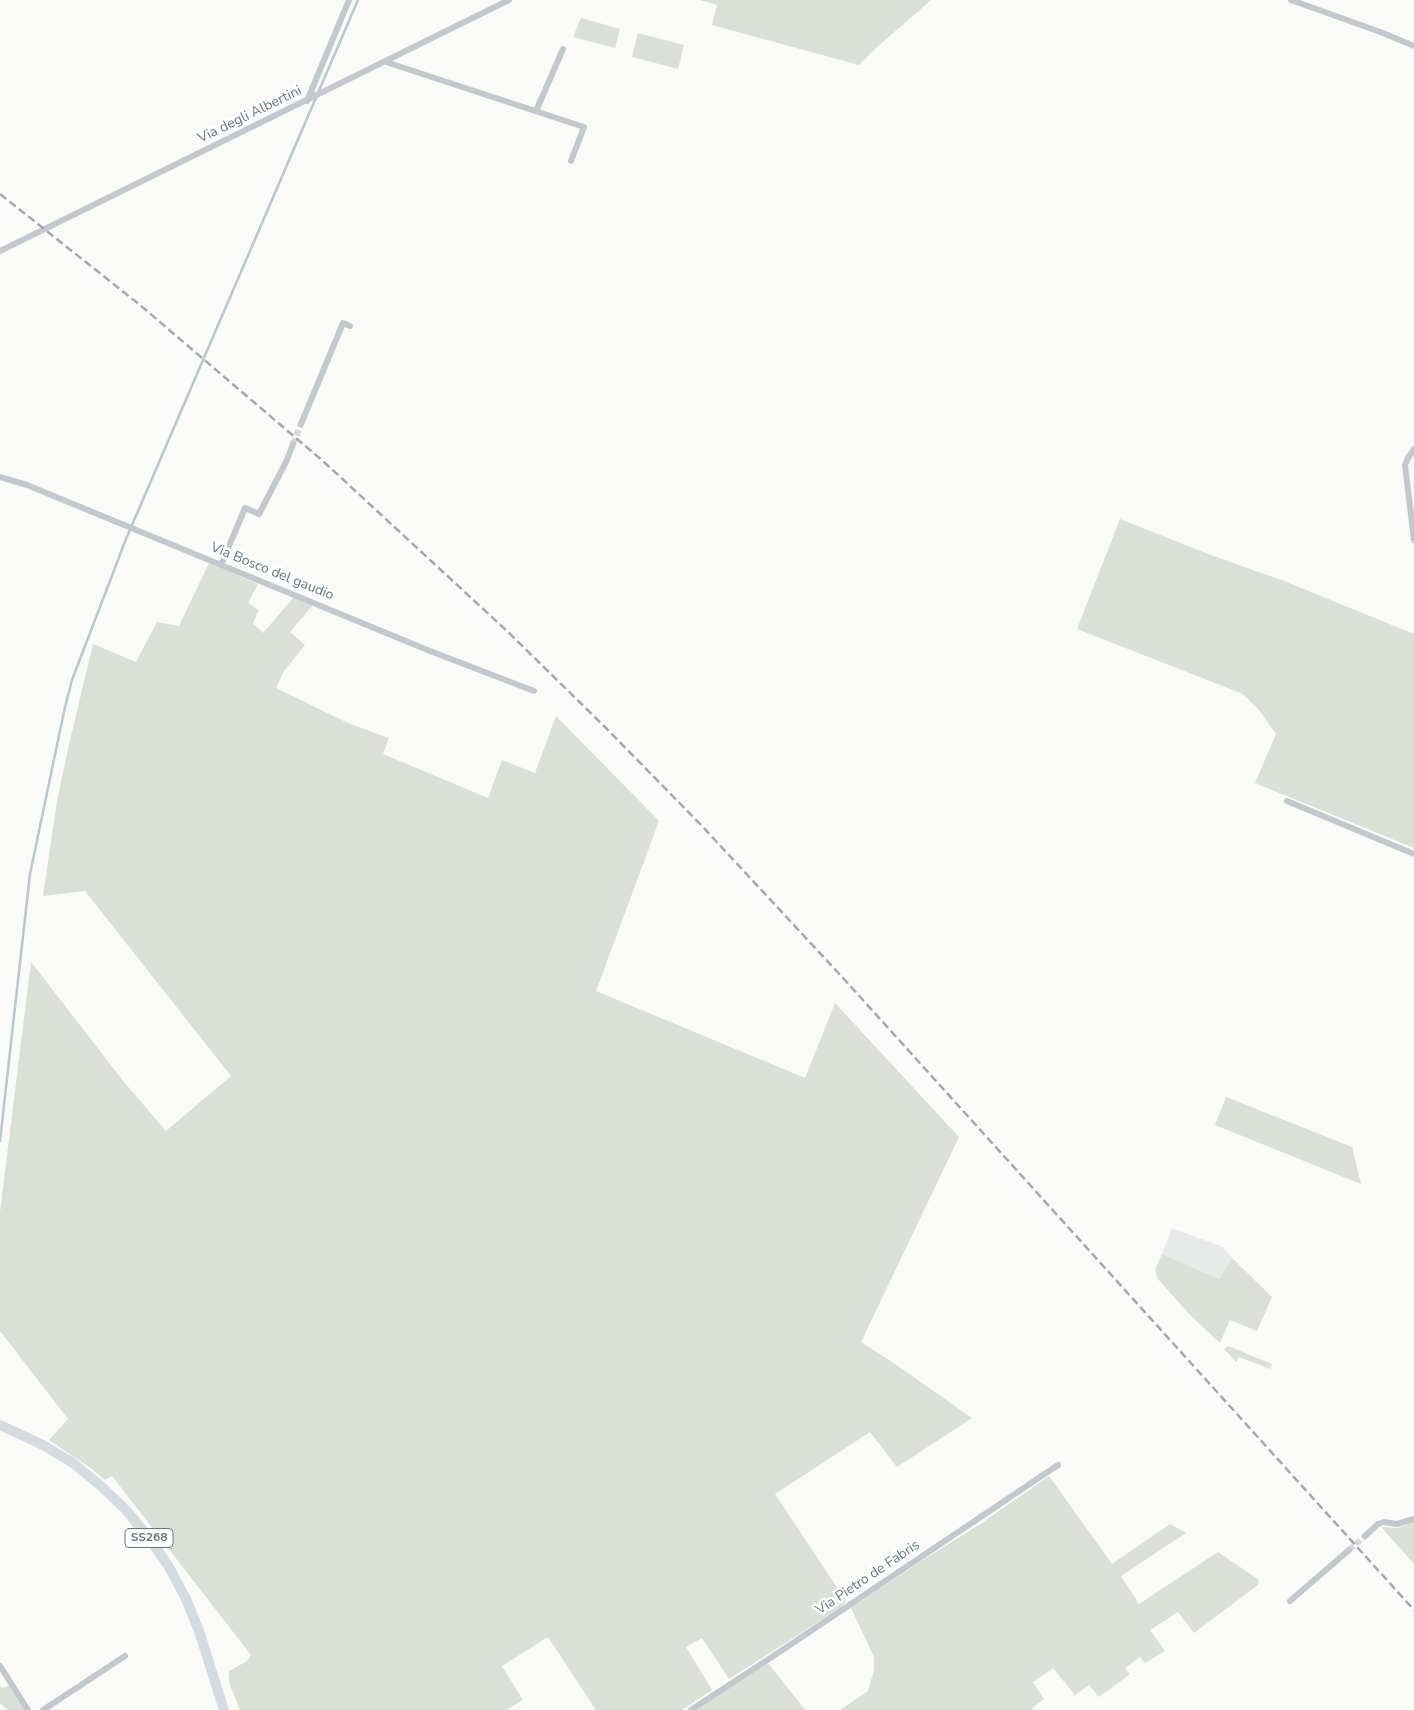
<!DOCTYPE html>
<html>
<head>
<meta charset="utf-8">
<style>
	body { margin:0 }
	canvas { display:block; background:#fafaf8 }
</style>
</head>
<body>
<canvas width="1414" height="1710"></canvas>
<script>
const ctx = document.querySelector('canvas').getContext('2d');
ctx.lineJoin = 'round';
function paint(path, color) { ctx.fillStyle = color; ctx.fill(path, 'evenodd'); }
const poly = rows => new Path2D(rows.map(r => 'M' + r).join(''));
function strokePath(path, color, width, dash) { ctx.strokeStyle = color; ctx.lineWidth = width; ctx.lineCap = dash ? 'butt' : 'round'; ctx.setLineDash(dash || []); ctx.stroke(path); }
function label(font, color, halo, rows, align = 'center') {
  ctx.font = font + ' "Nunito Sans",sans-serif'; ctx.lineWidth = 5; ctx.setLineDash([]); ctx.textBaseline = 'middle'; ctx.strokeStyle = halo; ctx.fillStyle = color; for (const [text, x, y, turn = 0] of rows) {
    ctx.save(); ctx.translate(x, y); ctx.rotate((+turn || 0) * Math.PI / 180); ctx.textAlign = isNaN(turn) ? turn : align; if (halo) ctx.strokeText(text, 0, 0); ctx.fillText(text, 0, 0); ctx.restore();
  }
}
const built = poly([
	[1172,1228,1223,1247,1232,1258,1219,1279,1162,1254]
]);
const green = poly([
	[700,0,931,0,876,48,859,65,712,25,717,5],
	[581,18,620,29,615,48,573,37],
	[638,33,684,45,678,69,632,57],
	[1120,519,1208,554,1284,581,1414,634,1414,848,1255,783,1276,734,1259,710,1243,694,1077,629],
	[209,563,258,584,248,603,259,610,253,623,263,633,294,597,313,605,290,632,305,645,284,671,276,688,350,724,389,738,383,754,488,798,502,760,535,773,556,716,659,821,596,991,805,1078,835,1003,959,1137,861,1342,895,1364,972,1418,897,1467,870,1432,775,1494,846,1601,843,1606,729,1679,702,1638,686,1647,712,1690,682,1710,596,1710,548,1637,502,1666,523,1700,506,1710,240,1710,229,1682,229,1671,247,1661,251,1655,112,1476,105,1480,92,1469,49,1440,68,1419,0,1331,0,1212,31,962,124,1082,166,1131,231,1076,85,891,43,896,57,801,68,749,93,644,136,662,157,622,179,626],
	[1226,1097,1352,1147,1361,1184,1215,1125],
	[1162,1254,1219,1279,1232,1258,1272,1297,1257,1331,1230,1320,1220,1343,1190,1315,1158,1279,1155,1270],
	[1228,1346,1272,1364,1270,1369,1239,1357,1236,1362,1224,1349],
	[1049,1476,1112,1564,1170,1524,1186,1533,1121,1576,1139,1604,1218,1552,1259,1580,1258,1585,1194,1633,1178,1612,1150,1630,1165,1651,1145,1663,1140,1657,1125,1668,1130,1674,1099,1697,1089,1685,1075,1695,1053,1668,1033,1682,1044,1699,1032,1708,1034,1710,840,1710,868,1691,874,1670,874,1657,851,1608,926,1558,979,1525],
	[1414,1522,1414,1564,1381,1527,1399,1528],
	[768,1663,805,1710,696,1710],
	[0,1686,2,1688,9,1686,26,1710,8,1710,0,1703]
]);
const stream = poly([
	[0,1141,30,874,65,707,72,680,126,539,358,0]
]);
const minorTunnel = poly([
	[293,444,301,424],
	[1349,1550,1365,1536]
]);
const minor = poly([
	[1291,0,1383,33,1414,46],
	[386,62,584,127,571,161],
	[307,101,349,0],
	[536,111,563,49],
	[0,251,509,0],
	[301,424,343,323,350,326],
	[1414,449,1408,458,1405,465,1414,540],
	[0,477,27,485,430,651,534,691],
	[221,565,245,508,259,514,287,460,293,444],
	[1287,801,1414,854],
	[1365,1536,1378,1524,1384,1522,1397,1524,1414,1519],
	[1290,1601,1349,1550],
	[0,1666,28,1710],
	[43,1710,125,1656],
	[691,1710,784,1649,1058,1465]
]);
const trunk = poly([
	[0,1425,43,1445,73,1463,101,1486,126,1510,149,1538,169,1567,186,1599,199,1631,224,1710]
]);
const rail = poly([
	[0,194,140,305,324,462,507,631,606,728,702,826,843,978,1414,1610]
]);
const shields = [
	[149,1538,48]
];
const shieldNames = [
	["SS268",149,1538]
];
const streetNames = [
	["Via degli Albertini",250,115,-26],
	["Via Bosco del gaudio",272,572,22],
	["Via Pietro de Fabris",868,1578,-34]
];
paint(built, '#e8e9e9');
paint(green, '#dadfd7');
strokePath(stream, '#bbc7cb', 2.5);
strokePath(minorTunnel, '#d5d9db', 6, [6, 3]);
strokePath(minor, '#c3c8cc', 6);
strokePath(trunk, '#d6dbdf', 10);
strokePath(rail, '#a2aab0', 2.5, [8, 4]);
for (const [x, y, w] of shields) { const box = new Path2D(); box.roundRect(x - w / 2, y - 9.5, w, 19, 4); ctx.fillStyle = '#fff'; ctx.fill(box); strokePath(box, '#657683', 1); }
label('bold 12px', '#657683', null, shieldNames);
label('14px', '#657683', '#fff', streetNames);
</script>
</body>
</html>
